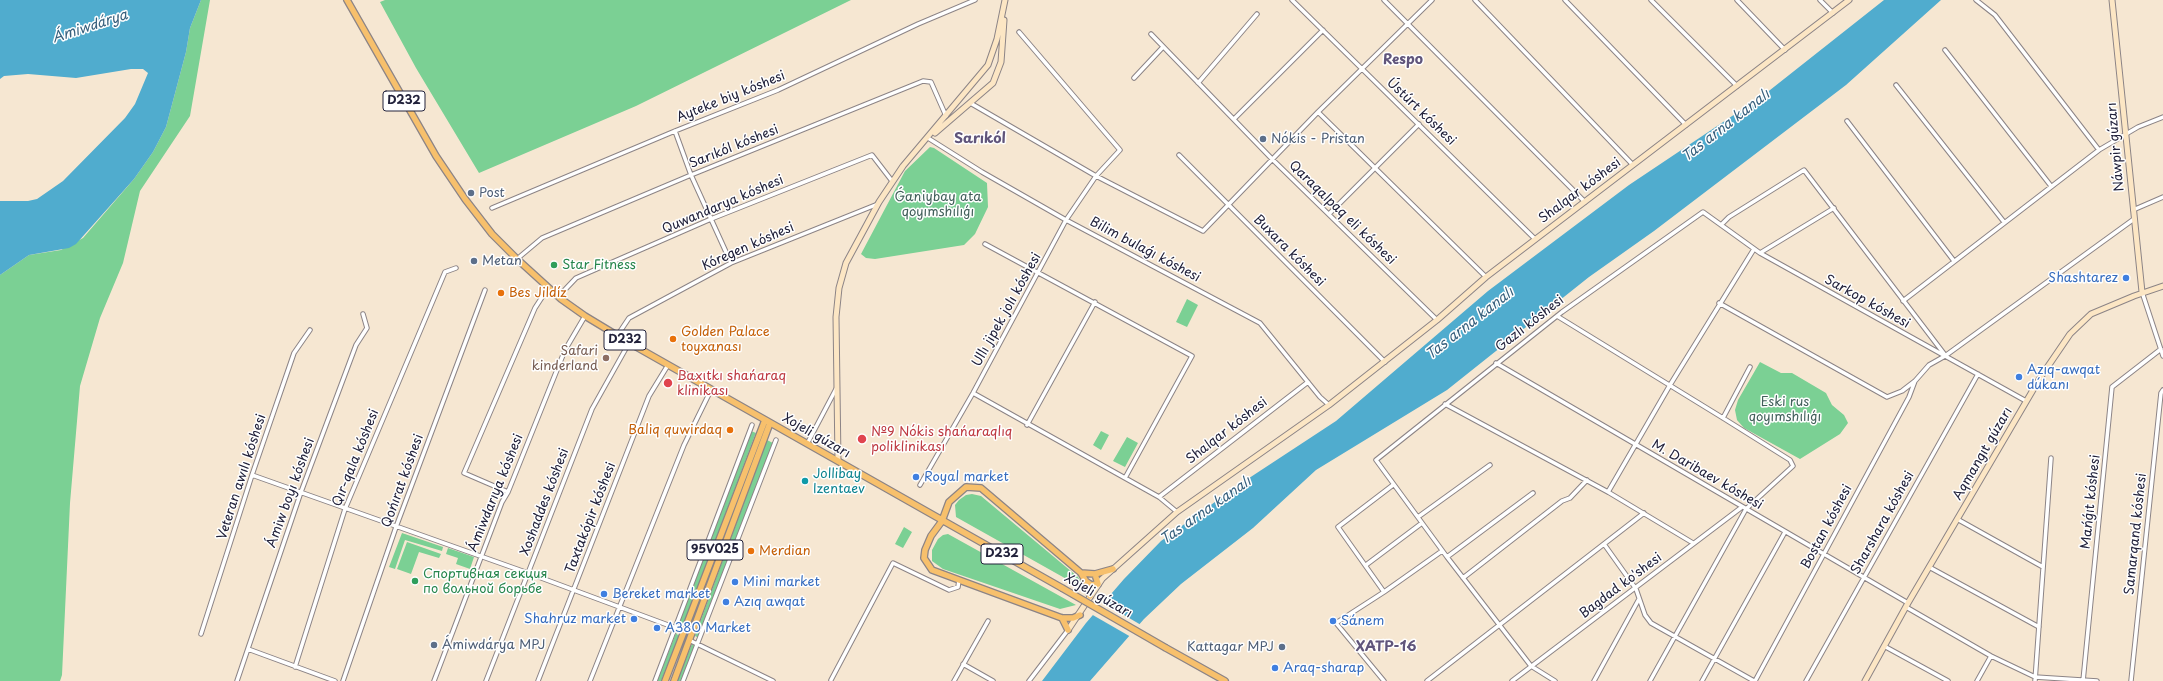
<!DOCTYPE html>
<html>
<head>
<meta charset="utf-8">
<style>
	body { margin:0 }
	canvas { display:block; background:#f6e7d2 }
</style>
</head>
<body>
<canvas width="2163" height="681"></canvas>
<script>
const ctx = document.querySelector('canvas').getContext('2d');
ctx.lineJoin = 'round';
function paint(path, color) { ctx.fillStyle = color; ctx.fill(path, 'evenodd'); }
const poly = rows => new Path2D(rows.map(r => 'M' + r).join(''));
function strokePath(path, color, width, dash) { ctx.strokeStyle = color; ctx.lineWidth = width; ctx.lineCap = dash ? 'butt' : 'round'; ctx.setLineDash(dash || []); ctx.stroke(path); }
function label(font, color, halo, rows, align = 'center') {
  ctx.font = font + ' "Playpen Sans",sans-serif'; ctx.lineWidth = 3; ctx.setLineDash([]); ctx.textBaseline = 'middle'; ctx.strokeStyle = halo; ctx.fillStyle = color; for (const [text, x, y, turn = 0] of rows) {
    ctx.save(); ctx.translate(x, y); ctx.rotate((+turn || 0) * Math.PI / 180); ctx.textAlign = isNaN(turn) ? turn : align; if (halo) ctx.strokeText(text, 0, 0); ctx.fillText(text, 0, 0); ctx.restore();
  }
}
const green = poly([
	[201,0,210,0,190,116,140,191,123,263,100,318,80,386,70,503,62,675,60,681,0,681,0,275,29,255,61,250,83,238,134,179,153,152,166,127,186,52,190,28],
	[385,0,851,0,636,106,479,173,416,68,380,2],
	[930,147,934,148,987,183,988,207,975,234,964,245,875,259,866,258,861,254,905,171],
	[1187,299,1198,305,1187,327,1176,322],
	[1760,362,1781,373,1792,373,1826,393,1832,405,1844,415,1848,423,1840,434,1800,459,1744,428,1737,420,1735,410,1738,400],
	[751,431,756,433,755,435,684,624,680,627,678,626],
	[1101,431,1109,435,1101,450,1093,445],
	[1127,437,1138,443,1125,467,1113,461],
	[767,440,773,443,699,638,695,636],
	[972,494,981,496,1078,577,1086,590,956,517,955,505,959,500,966,495],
	[904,527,912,532,903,548,895,544],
	[402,533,443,547,442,551,405,540,395,569,389,567],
	[948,534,1076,605,1060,609,943,569,932,561,932,550,938,539,943,535],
	[407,542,441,554,439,558,419,552,411,574,397,569],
	[448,548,474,557,470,569,456,564,458,558,446,554],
	[676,633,679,636,661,681,657,681],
	[692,644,695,646,681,681,677,681]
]);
const water = poly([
	[0,0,201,0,190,28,186,52,166,127,153,152,134,179,76,244,69,248,29,255,0,275,0,201,28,201,37,199,63,181,125,118,135,104,148,73,143,69,131,69,76,78,28,74,4,76,0,79],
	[1884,0,1941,0,1846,85,1654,231,1589,277,1447,390,1316,470,1253,528,1181,584,1144,619,1090,681,1042,681,1086,623,1124,579,1161,541,1237,486,1336,421,1488,291,1629,185,1765,94]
]);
const pier = poly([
	[1102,602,1141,625,1131,637,1091,614]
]);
const street = poly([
	[1292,0,1535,239],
	[1384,0,1585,202],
	[1475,0,1633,165],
	[1565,0,1686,125],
	[1651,0,1737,86],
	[1737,0,1785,50],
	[1820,0,1833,13],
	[1976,0,1995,15,2099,150],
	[1151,34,1273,160,1437,320],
	[1945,50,2051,186],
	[1134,78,1163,47],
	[1198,83,1257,14],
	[1896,85,2004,222],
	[972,104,1096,176,1203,231,1318,112,1432,0],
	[1318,112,1486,277],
	[1234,119,1323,30],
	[1847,121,1954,261],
	[675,131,691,175,731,263],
	[928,138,982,172,1066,220,1260,323,1320,397,1329,405],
	[1179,155,1385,362],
	[492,208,675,131,778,90,918,24,975,0],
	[2133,210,2163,197],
	[1330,213,1419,124],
	[1721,225,1729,217,1804,170,1945,355],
	[985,244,1192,356,1125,478],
	[1760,253,1834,208],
	[517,259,542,238,691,175,923,81,931,82,946,116],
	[2142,292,2163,356],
	[558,297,576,278,711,219,872,155,892,181],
	[1903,301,2099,150,2138,127,2163,117],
	[1719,303,1887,397,1902,391,1915,381,1929,365,1945,356,2134,219],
	[1557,316,1723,418,1790,460,1793,466,1746,509,1650,681],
	[617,336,629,318,731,263,878,204],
	[1496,363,1908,603],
	[973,393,1159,497,1177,512],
	[1445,404,1608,492,1693,543],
	[1723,418,1750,367],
	[1027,425,1095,302],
	[807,444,836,389],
	[252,475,528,573,684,631],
	[920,485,973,393,1066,220,1096,176,1120,150,1019,32],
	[508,492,464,473,535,308,548,288],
	[1608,492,1670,385,1754,249],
	[1159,497,1308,382],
	[1418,517,1490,465],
	[1957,519,2043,567],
	[1604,544,1636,589,1645,615,1651,623,1754,681],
	[1447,557,1533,493],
	[1366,565,1422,523],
	[1929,567,2039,627],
	[1463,578,1562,501,1570,498,1587,480],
	[1384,592,1338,527,1393,485],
	[1906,607,1991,656,2035,677,2097,681],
	[201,634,252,475,294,353,310,330],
	[689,640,773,681],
	[1884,646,1948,681],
	[248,649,335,681],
	[963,664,993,681],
	[295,667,345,509,445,272,456,268],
	[831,680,893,563,949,590,958,587,959,580],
	[237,681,301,492,356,345,367,328,363,314],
	[343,681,396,527,485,290],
	[434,681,502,502,508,492,565,350,585,316],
	[486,681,592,409,629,343],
	[538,681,649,396,668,365],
	[590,681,684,445,711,390],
	[655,681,752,425],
	[683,681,776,440],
	[954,681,988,621],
	[1029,681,1068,630],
	[1384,681,1336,623,1384,592,1442,551],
	[1427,681,1644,513],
	[1512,681,1742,507],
	[1555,681,1531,666,1447,557,1376,460,1562,312,1703,212,1760,253,2026,401],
	[1594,681,1639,599],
	[1702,681,1785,532],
	[1755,681,1909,397,1915,381],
	[1806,681,1978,374],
	[1977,681,1991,656],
	[2035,681,2051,458],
	[2083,681,2112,387,2161,349],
	[2131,681,2161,393,2163,390]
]);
const secondary = poly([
	[2112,0,2142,292],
	[935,133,993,83,1001,62,1004,20],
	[838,461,836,317,839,288,846,263,879,202,903,166,988,65,997,39,1005,0],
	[1068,630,1102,579,1177,512,1329,405,1437,320,1486,277,1849,0],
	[1865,681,1908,603,2040,378,2070,334,2091,314,2134,296,2163,286]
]);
const primary = poly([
	[347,0,436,156,465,199,492,234,517,259,561,299,585,316,633,345,1062,588],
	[1081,573,1095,574,1113,569],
	[1087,582,1091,585,1098,584,1095,574],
	[1080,615,1073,618,1062,618,932,570,924,558,925,550,931,536,942,521,949,502,966,487,981,488,1081,573,1088,585,1090,596],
	[1062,618,1068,630],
	[1166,648,1225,681],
	[665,681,765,420],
	[674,681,770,423]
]);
const primaryBridge = poly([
	[1062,588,1166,648]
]);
const markers = [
	[1263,139,4,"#5c6f8a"],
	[471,193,4,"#5c6f8a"],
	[474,261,4,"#5c6f8a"],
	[554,265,4,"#2e9e5b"],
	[2126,278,4,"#3f7fe0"],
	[501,293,4,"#e8710a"],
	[673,339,4,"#e8710a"],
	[606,358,4,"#8d6e63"],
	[2019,377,4,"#3f7fe0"],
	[668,383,5,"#e0444e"],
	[730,430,4,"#e8710a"],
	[862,439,5,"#e0444e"],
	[916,477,4,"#3f7fe0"],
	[805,481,4,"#0f9aa8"],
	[751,551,4,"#e8710a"],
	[415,581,4,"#2e9e5b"],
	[735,582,4,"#3f7fe0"],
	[604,594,4,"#3f7fe0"],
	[726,602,4,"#3f7fe0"],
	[634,619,4,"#3f7fe0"],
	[1333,621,4,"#3f7fe0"],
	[657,628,4,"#3f7fe0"],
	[434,645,4,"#5c6f8a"],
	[1282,647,4,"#5c6f8a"],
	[1275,668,4,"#3f7fe0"]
];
const shields = [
	[404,101,42],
	[625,340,42],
	[715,550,56],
	[1002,554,42]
];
const shieldNames = [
	["D232",404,101],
	["D232",625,340],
	["95V025",715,550],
	["D232",1002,554]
];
const streetNames = [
	["Ayteke biy kóshesi",731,97,-22],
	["Ústúrt kóshesi",1421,112,44],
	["Sarıkól kóshesi",734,147,-22],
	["Náwpir gúzarı",2116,147,-95],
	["Shalqar kóshesi",1580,191,-37],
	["Quwandarya kóshesi",723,205,-23],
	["Qaraqalpaq eli kóshesi",1342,213,44],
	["Kóregen kóshesi",748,247,-24],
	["Bilim bulaǵı kóshesi",1145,250,28],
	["Buxara kóshesi",1289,251,45],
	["Sarkop kóshesi",1867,302,29],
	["Ullı jipek jolı kóshesi",1007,310,-61],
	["Gazlı kóshesi",1530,324,-38],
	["Shalqar kóshesi",1227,431,-38],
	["Xojeli gúzarı",816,436,30],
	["Aqmangıt gúzarı",1983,454,-60],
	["Qır-qala kóshesi",356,458,-68],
	["M. Daribaev kóshesi",1707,475,30],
	["Veteran awılı kóshesi",242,477,-72],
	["Qońırat kóshesi",403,481,-70],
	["Ámiw boyı kóshesi",291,493,-70],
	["Ámiwdarıya kóshesi",496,493,-68],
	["Xoshaddes kóshesi",545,502,-69],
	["Mańǵıt kóshesi",2091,502,-84],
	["Taxtakópir kóshesi",591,518,-69],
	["Sharshara kóshesi",1883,523,-61],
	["Bostan kóshesi",1827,527,-62],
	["Samarqand kóshesi",2136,534,-84],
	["Bagdad ko'shesi",1621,586,-37],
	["Xojeli gúzarı",1098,596,30]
];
const serviceNames = [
	["Nókis - Pristan",1271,139],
	["Post",479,193],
	["Metan",482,261],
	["Ámiwdárya MPJ",442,645],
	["Kattagar MPJ",1274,647,"right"]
];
const parkNames = [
	["Ǵaniybay ata",938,197],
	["qoyımshılıǵı",938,212],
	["Eski rus",1785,402],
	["qoyımshılıǵı",1785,417]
];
const leisureNames = [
	["Star Fitness",562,265],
	["Спортивная секция",423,574],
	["по вольной борьбе",423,589]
];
const shopNames = [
	["Shashtarez",2118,278,"right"],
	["Azıq-awqat",2027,370],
	["dúkanı",2027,385],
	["Royal market",924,477],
	["Mini market",743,582],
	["Bereket market",612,594],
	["Azıq awqat",734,602],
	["Shahruz market",626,619,"right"],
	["Sánem",1341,621],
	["A380 Market",665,628],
	["Araq-sharap",1283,668]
];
const foodNames = [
	["Bes Jildíz",509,293],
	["Golden Palace",681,332],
	["toyxanası",681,347],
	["Baliq quwirdaq",722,430,"right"],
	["Merdian",759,551]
];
const educationNames = [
	["Safari",598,351],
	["kinderland",598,366]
];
const healthNames = [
	["Baxıtkı shańaraq",677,376],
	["klinikası",677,391],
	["№9 Nókis shańaraqlıq",871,432],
	["poliklinikası",871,447]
];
const cultureNames = [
	["Jollibay",813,474],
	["Izentaev",813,489]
];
const waterNames = [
	["Ámiwdárya",90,27,-18],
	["Tas arna kanalı",1726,126,-38],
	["Tas arna kanalı",1470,324,-38],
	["Tas arna kanalı",1206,511,-35]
];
const neighbourhoodNames = [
	["Respo",1403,60],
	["Sarıkól",980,139],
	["XATP-16",1386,647]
];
paint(green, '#7bd094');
paint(water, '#50acce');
paint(pier, '#f6e7d2');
strokePath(street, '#8c8486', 5.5);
strokePath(secondary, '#8c8486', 7);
strokePath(primary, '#8c8486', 8);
strokePath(street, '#fff', 3.5);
strokePath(secondary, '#fce6c4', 5);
strokePath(primary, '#f7c06c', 5.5);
strokePath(primaryBridge, '#8c8486', 8, []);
strokePath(primaryBridge, '#f7c06c', 5.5);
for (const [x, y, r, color] of markers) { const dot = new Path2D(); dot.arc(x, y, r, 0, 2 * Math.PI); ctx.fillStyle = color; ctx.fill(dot); strokePath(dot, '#fff', 1.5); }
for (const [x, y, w] of shields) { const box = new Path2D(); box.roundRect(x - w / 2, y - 10, w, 20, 3); ctx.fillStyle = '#fff'; ctx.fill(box); strokePath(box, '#22223b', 1); }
label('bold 12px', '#22223b', null, shieldNames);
label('13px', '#22223b', '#fff', streetNames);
label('13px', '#4e5e75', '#fff', serviceNames, 'left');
label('13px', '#415f5a', '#fff', parkNames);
label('13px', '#27864d', '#fff', leisureNames, 'left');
label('13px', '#366cbe', '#fff', shopNames, 'left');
label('13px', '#c56008', '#fff', foodNames, 'left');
label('13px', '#785e54', '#fff', educationNames, 'right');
label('13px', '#be3a42', '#fff', healthNames, 'left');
label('13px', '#0d838f', '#fff', cultureNames, 'left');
label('italic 14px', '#37607d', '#fff', waterNames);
label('bold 14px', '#60557b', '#fff', neighbourhoodNames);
</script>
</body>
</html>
